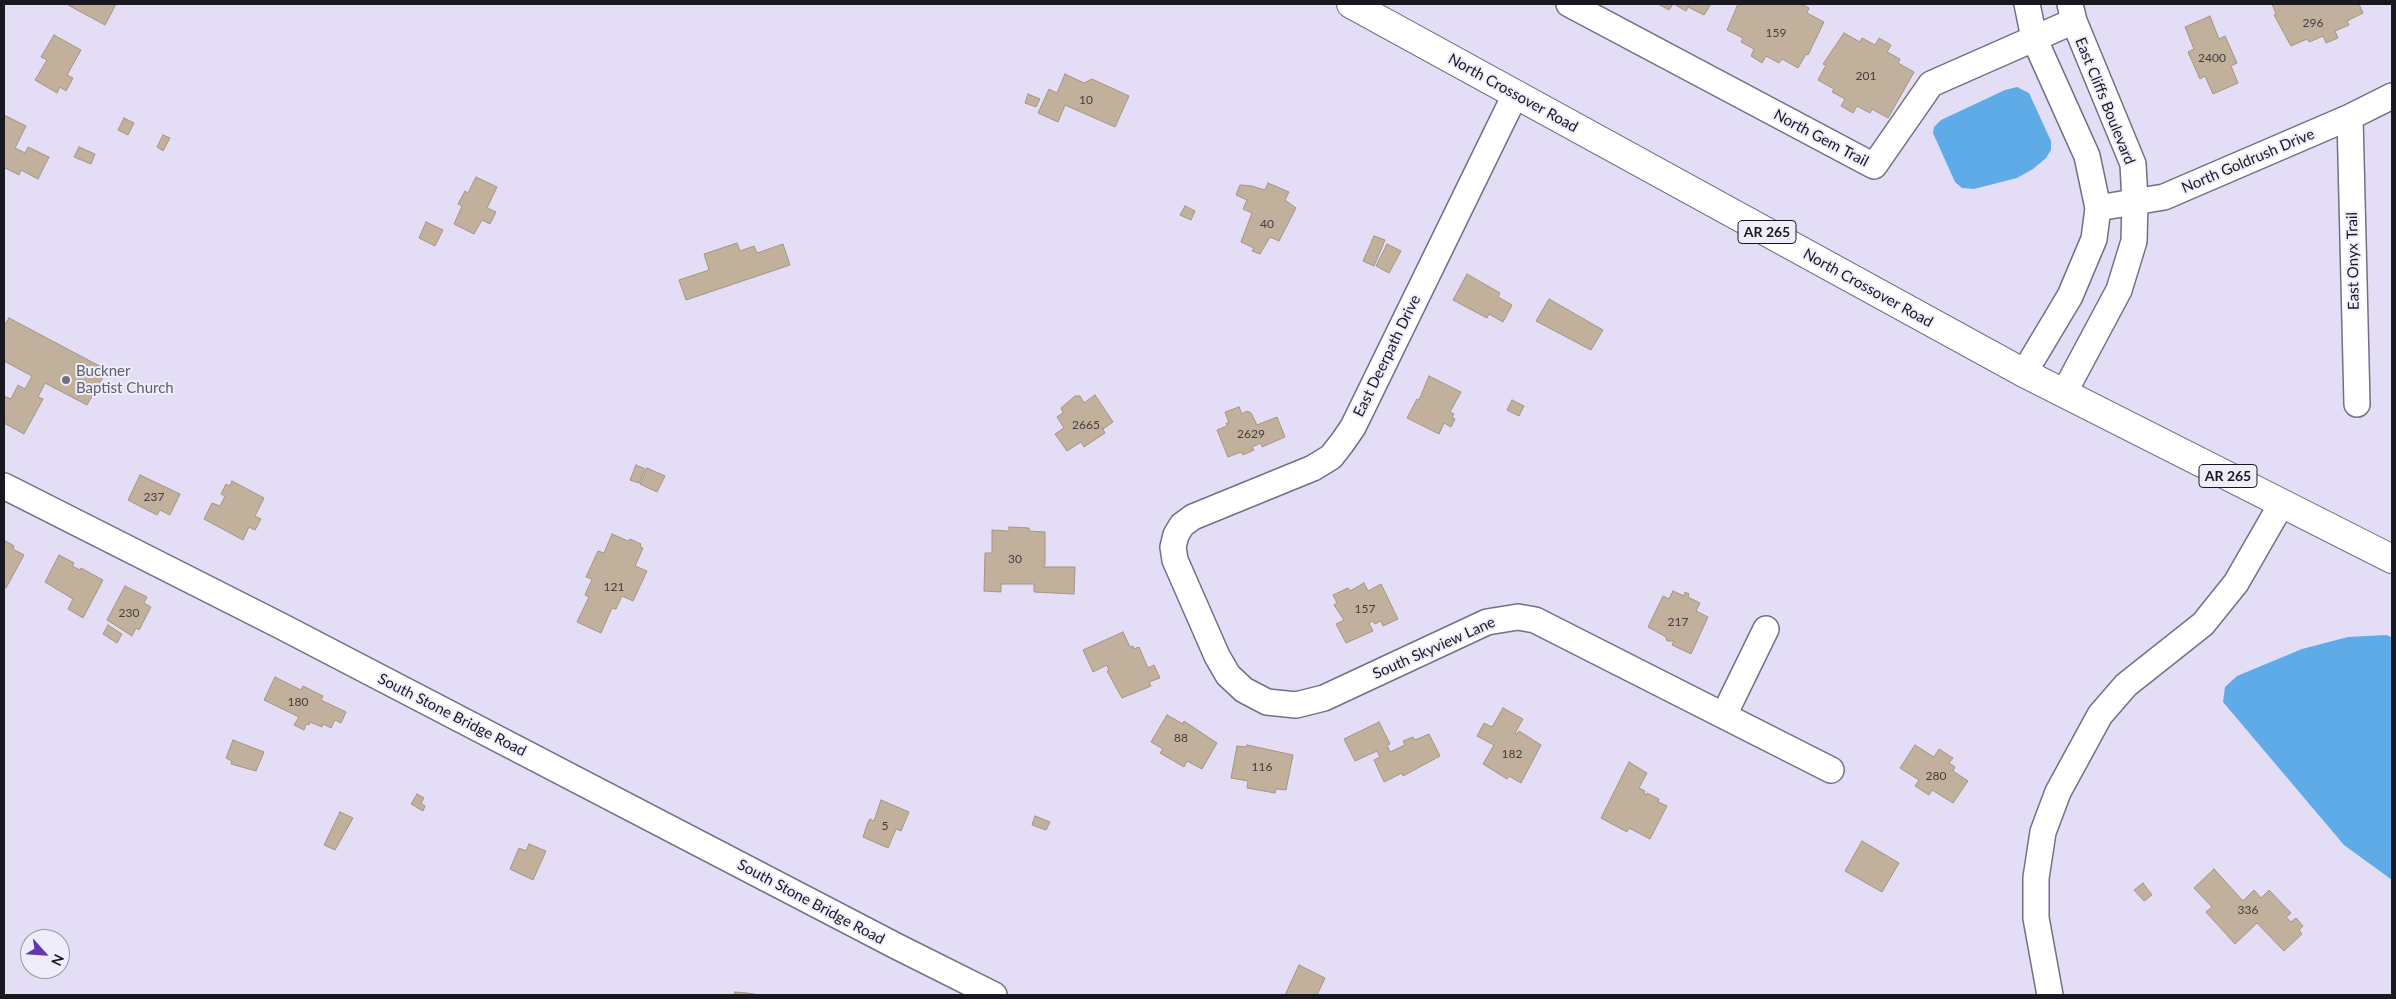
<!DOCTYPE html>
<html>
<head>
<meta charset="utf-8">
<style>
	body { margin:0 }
	#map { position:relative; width:2396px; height:999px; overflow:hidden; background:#e3def6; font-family:Lato,sans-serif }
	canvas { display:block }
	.frame { position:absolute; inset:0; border:5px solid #191720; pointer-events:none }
	.north { position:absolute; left:20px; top:929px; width:50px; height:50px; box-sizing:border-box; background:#f0edfb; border:1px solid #9a97a3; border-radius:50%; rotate:116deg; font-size:14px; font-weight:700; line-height:20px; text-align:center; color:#191720 }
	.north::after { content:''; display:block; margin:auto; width:18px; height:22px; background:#6337af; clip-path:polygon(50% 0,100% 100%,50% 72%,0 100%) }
</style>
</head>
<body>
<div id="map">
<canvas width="2396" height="999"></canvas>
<div class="frame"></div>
<div class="north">N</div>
</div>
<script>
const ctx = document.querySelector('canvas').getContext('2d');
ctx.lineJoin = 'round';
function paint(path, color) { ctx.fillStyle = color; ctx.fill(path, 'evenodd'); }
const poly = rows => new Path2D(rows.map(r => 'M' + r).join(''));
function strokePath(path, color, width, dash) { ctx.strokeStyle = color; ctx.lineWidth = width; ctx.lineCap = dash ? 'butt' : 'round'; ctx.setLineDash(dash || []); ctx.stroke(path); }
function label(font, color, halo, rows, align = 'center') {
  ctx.font = font + ' Lato,sans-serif'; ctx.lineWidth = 4; ctx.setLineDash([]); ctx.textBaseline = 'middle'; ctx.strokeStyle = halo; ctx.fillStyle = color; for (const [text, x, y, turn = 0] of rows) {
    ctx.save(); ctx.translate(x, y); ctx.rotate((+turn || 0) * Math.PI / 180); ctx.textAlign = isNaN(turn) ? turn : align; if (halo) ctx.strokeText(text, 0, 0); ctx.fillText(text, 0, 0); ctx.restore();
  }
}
const water = poly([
	[2017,87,2029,93,2051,141,2051,150,2046,158,2033,169,2017,178,1974,189,1962,188,1955,182,1933,133,1934,127,1941,120,2005,90],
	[2386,635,2392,637,2392,880,2344,845,2223,702,2225,687,2237,676,2302,649,2348,637]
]);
const building = poly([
	[69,4,116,4,105,25,68,5,69,4],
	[1658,4,1673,4,1669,10,1658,4],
	[1674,4,1711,4,1704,15,1688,7,1686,11,1674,4],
	[1738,4,1801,4,1809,8,1807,13,1824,22,1808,55,1806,54,1798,68,1782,59,1779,63,1766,56,1762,63,1751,56,1754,49,1741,42,1743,38,1727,30,1738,4],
	[2272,4,2359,4,2363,13,2347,21,2349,25,2335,31,2338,38,2326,43,2323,36,2309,42,2307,39,2291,46,2274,15,2276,14,2272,4],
	[2210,16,2219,39,2225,36,2237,63,2231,66,2238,83,2213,94,2205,76,2200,79,2188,52,2194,49,2185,27,2210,16],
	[1844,33,1860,42,1862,38,1875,45,1879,38,1891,45,1887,52,1900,59,1898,63,1914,72,1888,118,1872,109,1870,113,1857,106,1853,113,1841,106,1845,99,1832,92,1834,89,1818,80,1826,65,1823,64,1844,33],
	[54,35,81,50,67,75,73,78,66,91,60,87,57,93,35,80,47,60,41,57,54,35],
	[1065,74,1084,83,1092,79,1129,96,1115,127,1065,105,1058,122,1038,113,1049,89,1057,93,1065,74],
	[1028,94,1040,99,1036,107,1025,103,1028,94],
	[4,115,26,126,15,148,25,153,28,147,49,157,38,179,21,170,19,175,5,168,4,171,4,115],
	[124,118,134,123,128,135,118,130,124,118],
	[163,135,170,138,163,151,157,147,163,135],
	[79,147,95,154,91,164,74,157,79,147],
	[476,177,497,187,487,208,496,212,490,224,482,220,474,234,454,224,462,206,458,204,465,191,468,193,476,177],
	[1268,183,1289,192,1285,200,1296,208,1279,241,1270,237,1260,254,1252,251,1254,248,1241,242,1252,213,1243,209,1247,200,1236,195,1240,185,1252,186,1265,190,1268,183],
	[1185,206,1195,211,1191,220,1180,215,1185,206],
	[426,222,443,230,435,246,419,238,426,222],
	[1374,236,1385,240,1374,266,1363,261,1374,236],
	[737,243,740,251,754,246,757,253,783,244,790,265,686,300,679,280,709,270,704,254,737,243],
	[1387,244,1401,251,1389,273,1376,266,1387,244],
	[1467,274,1500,293,1498,297,1512,305,1503,322,1489,314,1487,318,1453,300,1467,274],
	[1549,299,1603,330,1591,350,1536,321,1549,299],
	[9,318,107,370,87,405,45,383,38,397,43,399,24,434,4,423,4,396,11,399,18,385,25,389,32,376,4,361,4,326,9,318],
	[1429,376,1461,392,1450,412,1454,414,1452,417,1455,419,1451,427,1444,423,1439,434,1407,418,1417,399,1419,400,1429,376],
	[1095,395,1113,422,1103,429,1102,427,1105,433,1084,447,1081,442,1067,451,1055,434,1064,428,1057,417,1063,413,1061,408,1075,396,1080,396,1084,403,1095,395],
	[1512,400,1524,406,1519,416,1507,410,1512,400],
	[1239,407,1242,414,1247,411,1251,413,1257,425,1277,417,1285,437,1262,447,1261,443,1252,447,1254,450,1243,455,1241,452,1228,457,1217,430,1227,426,1226,423,1229,423,1225,412,1239,407],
	[636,465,645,469,639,483,630,480,636,465],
	[647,468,665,476,657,492,640,484,647,468],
	[140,475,180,494,170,515,160,510,157,515,128,500,140,475],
	[232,481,264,498,255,516,261,519,255,530,249,527,243,540,204,519,212,503,220,506,225,496,221,494,226,484,230,486,232,481],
	[1009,527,1029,528,1029,531,1045,532,1045,565,1043,567,1075,567,1074,594,1034,592,1034,584,1001,584,1001,592,984,591,985,553,992,553,992,530,1009,531,1009,527],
	[612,534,628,541,630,539,641,544,640,547,643,548,635,566,647,571,633,601,622,596,616,609,612,608,601,633,577,622,589,597,585,595,592,579,586,577,598,551,604,553,612,534],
	[4,540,14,546,13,549,24,555,6,588,4,587,4,540],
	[59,555,74,563,72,566,80,570,81,568,103,580,83,618,68,609,73,599,45,582,59,555],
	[1364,583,1368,591,1381,584,1398,619,1383,626,1381,621,1375,624,1373,621,1369,623,1373,631,1346,643,1336,624,1344,620,1334,605,1337,603,1333,595,1348,588,1350,591,1364,583],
	[125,586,147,597,144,603,151,607,139,630,136,628,132,636,107,620,125,586],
	[1673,591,1684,596,1685,592,1689,594,1688,597,1700,603,1696,611,1708,617,1691,654,1672,645,1674,641,1667,641,1666,637,1648,627,1663,596,1669,599,1673,591],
	[108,625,122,634,117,643,103,634,108,625],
	[1123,632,1130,647,1133,646,1134,649,1139,647,1148,668,1154,665,1160,678,1149,682,1151,686,1122,698,1107,671,1109,671,1107,665,1093,672,1083,650,1123,632],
	[275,677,301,690,303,686,323,696,321,700,346,712,341,723,335,720,331,728,323,724,322,727,310,722,309,725,306,724,304,730,294,725,299,717,264,700,275,677],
	[1503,708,1523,719,1515,733,1517,734,1519,731,1541,745,1521,783,1509,776,1507,779,1483,764,1494,745,1477,736,1484,723,1492,727,1503,708],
	[1167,715,1183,724,1184,721,1217,743,1202,769,1187,761,1184,767,1160,753,1163,749,1151,742,1167,715],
	[1379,722,1390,744,1387,745,1390,752,1405,745,1403,741,1413,737,1415,740,1429,734,1440,756,1403,776,1402,773,1384,782,1374,760,1380,757,1377,751,1355,761,1344,739,1379,722],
	[233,740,264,752,256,771,231,764,232,761,226,758,233,740],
	[1247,745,1293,755,1286,790,1276,789,1275,793,1247,788,1248,781,1231,778,1237,746,1246,747,1247,745],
	[1915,745,1934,757,1939,749,1953,758,1949,763,1955,767,1953,771,1968,781,1953,803,1932,790,1929,795,1915,786,1919,780,1900,768,1915,745],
	[1629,762,1647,773,1639,788,1645,791,1644,794,1646,795,1647,793,1659,799,1658,802,1667,806,1650,839,1629,828,1627,832,1601,818,1629,762],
	[417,794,424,798,421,803,425,806,423,811,411,804,417,794],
	[881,800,909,812,901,831,896,829,888,848,863,837,868,822,870,819,874,821,881,800],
	[340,812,353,818,335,850,324,845,340,812],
	[1035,816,1050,822,1046,830,1032,825,1035,816],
	[1862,841,1899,863,1882,892,1845,871,1862,841],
	[529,844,546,851,533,880,510,869,519,848,526,851,529,844],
	[2214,869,2243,901,2254,890,2261,898,2269,890,2291,913,2286,917,2291,922,2296,918,2303,926,2299,930,2302,934,2284,951,2257,923,2235,944,2206,912,2212,907,2194,888,2214,869],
	[2143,883,2152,895,2144,901,2134,890,2143,883],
	[1299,965,1325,978,1317,995,1285,995,1299,965],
	[735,992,747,993,760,995,734,995,735,992]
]);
const minor = poly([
	[1569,4,1874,166,1931,84,2074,21],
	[1515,95,1353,427,1342,443,1331,457,1313,468,1193,517,1182,525,1176,535,1173,547,1175,560,1217,656,1228,675,1244,690,1267,702,1296,705,1324,698,1487,622,1518,617,1535,620,1831,770],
	[2350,117,2357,404],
	[2098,208,2164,197,2350,117,2392,96],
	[2024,373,2070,296,2094,239,2098,208,2087,156,2034,38,2027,4],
	[2064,393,2119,290,2134,241,2135,202,2133,164,2074,21,2070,4],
	[4,486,281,626,898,947,994,995],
	[1724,715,1766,629],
	[2050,995,2036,918,2036,878,2043,832,2058,792,2100,715,2126,685,2203,624,2236,583,2282,503]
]);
const major = poly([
	[1351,4,2024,373,2392,559]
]);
const markers = [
	[66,380,5,"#6b7280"]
];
const numberNames = [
	["296",2313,23],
	["159",1776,33],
	["2400",2212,58],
	["201",1866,76],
	["10",1086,100],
	["40",1267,224],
	["2665",1086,425],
	["2629",1251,434],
	["237",154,497],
	["30",1015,559],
	["121",614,587],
	["157",1365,609],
	["230",129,613],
	["217",1678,622],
	["180",298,702],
	["88",1181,738],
	["182",1512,754],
	["116",1262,767],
	["280",1936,776],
	["5",885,826],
	["336",2248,910]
];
const shields = [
	[1767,232,58],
	[2228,476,58]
];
const shieldNames = [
	["AR 265",1767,232],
	["AR 265",2228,476]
];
const streetNames = [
	["North Crossover Road",1513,93,29],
	["East Cliffs Boulevard",2105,101,68],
	["North Gem Trail",1821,138,28],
	["North Goldrush Drive",2248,161,-23],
	["East Onyx Trail",2353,261,-91],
	["North Crossover Road",1868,288,29],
	["East Deerpath Drive",1387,356,-64],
	["South Skyview Lane",1434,648,-24],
	["South Stone Bridge Road",452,715,27],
	["South Stone Bridge Road",811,902,28]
];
const worshipNames = [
	["Buckner",76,371],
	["Baptist Church",76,388]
];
paint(water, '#5eabe7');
paint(building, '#c0b09c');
strokePath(building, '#a49481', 1);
strokePath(minor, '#746f85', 28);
strokePath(major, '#746f85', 30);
strokePath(minor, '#fff', 25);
strokePath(major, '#fff', 28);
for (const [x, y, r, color] of markers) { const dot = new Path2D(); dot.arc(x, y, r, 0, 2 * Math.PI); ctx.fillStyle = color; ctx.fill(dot); strokePath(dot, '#f0edfb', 2); }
label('12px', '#433d3f', null, numberNames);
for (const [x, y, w] of shields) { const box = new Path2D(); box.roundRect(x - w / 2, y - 11.5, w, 23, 4); ctx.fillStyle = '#f0edfb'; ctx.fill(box); strokePath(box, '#191720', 1); }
label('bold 14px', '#191720', null, shieldNames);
label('15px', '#191720', '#f0edfb', streetNames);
label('15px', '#5b616d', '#f0edfb', worshipNames, 'left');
</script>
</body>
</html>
